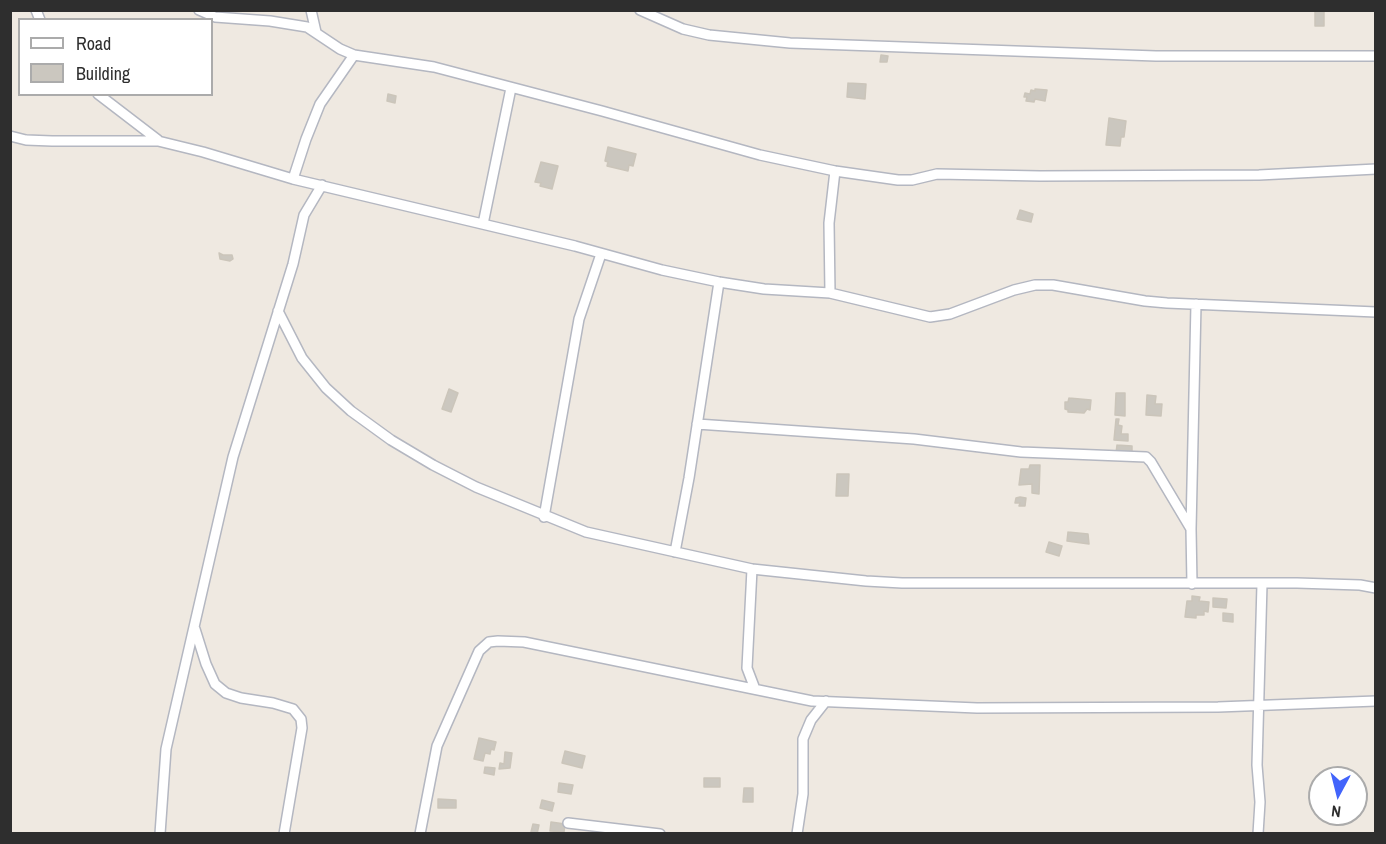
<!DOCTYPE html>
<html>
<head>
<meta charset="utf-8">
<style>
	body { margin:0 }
	#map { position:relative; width:1386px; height:844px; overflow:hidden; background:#efe9e1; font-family:"Archivo Narrow",sans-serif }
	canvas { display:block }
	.frame { position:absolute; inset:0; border:12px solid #2e2e2e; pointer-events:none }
	.legend { position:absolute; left:18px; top:18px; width:195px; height:78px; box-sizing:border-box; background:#fff; border:2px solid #ababab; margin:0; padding:8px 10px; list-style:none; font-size:18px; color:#2e2e2e }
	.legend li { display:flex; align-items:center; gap:12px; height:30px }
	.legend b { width:30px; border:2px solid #ababab }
	.north { position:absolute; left:1308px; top:766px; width:60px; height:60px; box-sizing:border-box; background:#fff; border:2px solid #ababab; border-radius:50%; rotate:187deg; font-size:16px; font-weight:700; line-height:24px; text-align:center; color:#2e2e2e }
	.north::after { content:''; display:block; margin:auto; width:21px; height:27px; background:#4264fb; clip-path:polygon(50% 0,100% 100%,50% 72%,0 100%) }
</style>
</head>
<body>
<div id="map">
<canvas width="1386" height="844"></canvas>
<div class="frame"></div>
<ul class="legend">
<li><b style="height:8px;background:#fff"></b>Road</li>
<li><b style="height:16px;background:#cbc7bf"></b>Building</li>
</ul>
<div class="north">N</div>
</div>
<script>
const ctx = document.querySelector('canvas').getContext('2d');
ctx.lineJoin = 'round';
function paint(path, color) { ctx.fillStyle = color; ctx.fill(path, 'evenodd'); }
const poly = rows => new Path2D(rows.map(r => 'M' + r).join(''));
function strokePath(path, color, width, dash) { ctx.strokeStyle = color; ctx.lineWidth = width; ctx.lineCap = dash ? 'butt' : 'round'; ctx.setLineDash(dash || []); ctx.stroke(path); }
const building = poly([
	[1315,10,1324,10,1324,26,1315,26,1315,10],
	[881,55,888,56,887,62,880,62,881,55],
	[848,83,866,84,865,99,847,97,848,83],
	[1035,89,1047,90,1045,101,1035,99,1034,102,1026,101,1027,97,1024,97,1025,93,1030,94,1031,90,1035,91,1035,89],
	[388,94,396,96,395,103,387,101,388,94],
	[1109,118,1126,121,1124,137,1121,137,1120,146,1106,145,1109,118],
	[608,147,636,154,633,166,629,165,628,171,607,166,608,162,605,161,608,147],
	[541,162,558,166,552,189,540,186,541,183,535,182,541,162],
	[1020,210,1033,214,1031,222,1017,219,1020,210],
	[219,253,223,255,232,255,233,259,230,261,220,259,219,253],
	[449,389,458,393,451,412,442,409,449,389],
	[1116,393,1125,393,1125,416,1115,415,1116,393],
	[1147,395,1156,396,1155,404,1162,404,1161,416,1146,415,1147,395],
	[1069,398,1091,400,1090,410,1087,409,1084,413,1068,412,1068,410,1065,409,1065,402,1068,402,1069,398],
	[1116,419,1119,419,1118,425,1122,426,1121,434,1128,434,1128,441,1114,440,1116,419],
	[1117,445,1132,446,1132,454,1116,453,1117,445],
	[1030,465,1040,465,1039,494,1032,493,1032,484,1019,485,1021,469,1029,469,1030,465],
	[837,474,849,474,848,496,836,496,837,474],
	[1020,497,1026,498,1025,506,1019,506,1020,503,1015,503,1016,498,1020,497],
	[1068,532,1088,534,1089,544,1067,541,1068,532],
	[1049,542,1062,546,1059,556,1046,552,1049,542],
	[1192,596,1200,597,1199,601,1209,602,1208,612,1204,611,1204,615,1196,615,1196,618,1185,617,1187,601,1192,601,1192,596],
	[1213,598,1227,599,1226,608,1213,607,1213,598],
	[1223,613,1233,614,1233,622,1223,621,1223,613],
	[479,738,496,742,494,750,491,749,490,754,485,753,483,761,474,759,479,738],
	[565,751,585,756,582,768,562,763,565,751],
	[505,752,512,753,510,768,499,769,500,763,504,764,505,752],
	[485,767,495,768,494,775,484,773,485,767],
	[704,778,720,778,720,787,704,787,704,778],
	[559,783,573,785,571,794,558,792,559,783],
	[744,788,753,788,753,802,743,802,744,788],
	[438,799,456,800,456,808,438,808,438,799],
	[542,800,554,803,552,811,540,808,542,800],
	[551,822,565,824,564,832,550,831,551,822],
	[533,824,539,825,537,834,531,832,533,824]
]);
const minor = poly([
	[36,10,40,20],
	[199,10,215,17,270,21,307,27,340,49,354,55,434,67,602,111,760,155,835,171,898,180,912,180,937,174,1040,176,1259,175,1376,169],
	[311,10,316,32],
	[640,10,683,29,709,35,790,43,1156,56,1376,56],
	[98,94,158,140],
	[10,136,26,140,52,141,158,141,203,152,293,179,575,246,662,270,719,282,764,289,830,293,930,317,950,314,1014,290,1035,285,1053,285,1145,301,1167,303,1376,312],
	[293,179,306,139,320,104,354,55],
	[483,224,511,88],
	[830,293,829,223,835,171],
	[278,311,302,358,326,388,351,411,391,440,433,465,476,487,586,532,752,569,866,581,902,583,1297,583,1360,585,1376,588],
	[697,424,914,439,1021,452,1146,457,1151,462,1191,529],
	[544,517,579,319,601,254],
	[675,552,689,478,719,282],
	[752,569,747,668,755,689],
	[1192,584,1191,529,1196,304],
	[195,629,206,664,215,684,226,693,241,698,273,703,293,709,301,719,302,728,284,834],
	[568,823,660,834],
	[160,834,166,749,233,457,293,264,304,215,322,185],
	[420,834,437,746,479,651,489,642,498,641,524,642,812,701,977,708,1218,707,1376,701],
	[797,834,803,794,803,739,811,720,826,701],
	[1258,834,1260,802,1257,765,1262,584]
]);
paint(building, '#cbc7bf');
strokePath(building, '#cbc5ba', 1.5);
strokePath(minor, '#b4b7c1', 12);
strokePath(minor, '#fff', 9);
</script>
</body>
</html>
